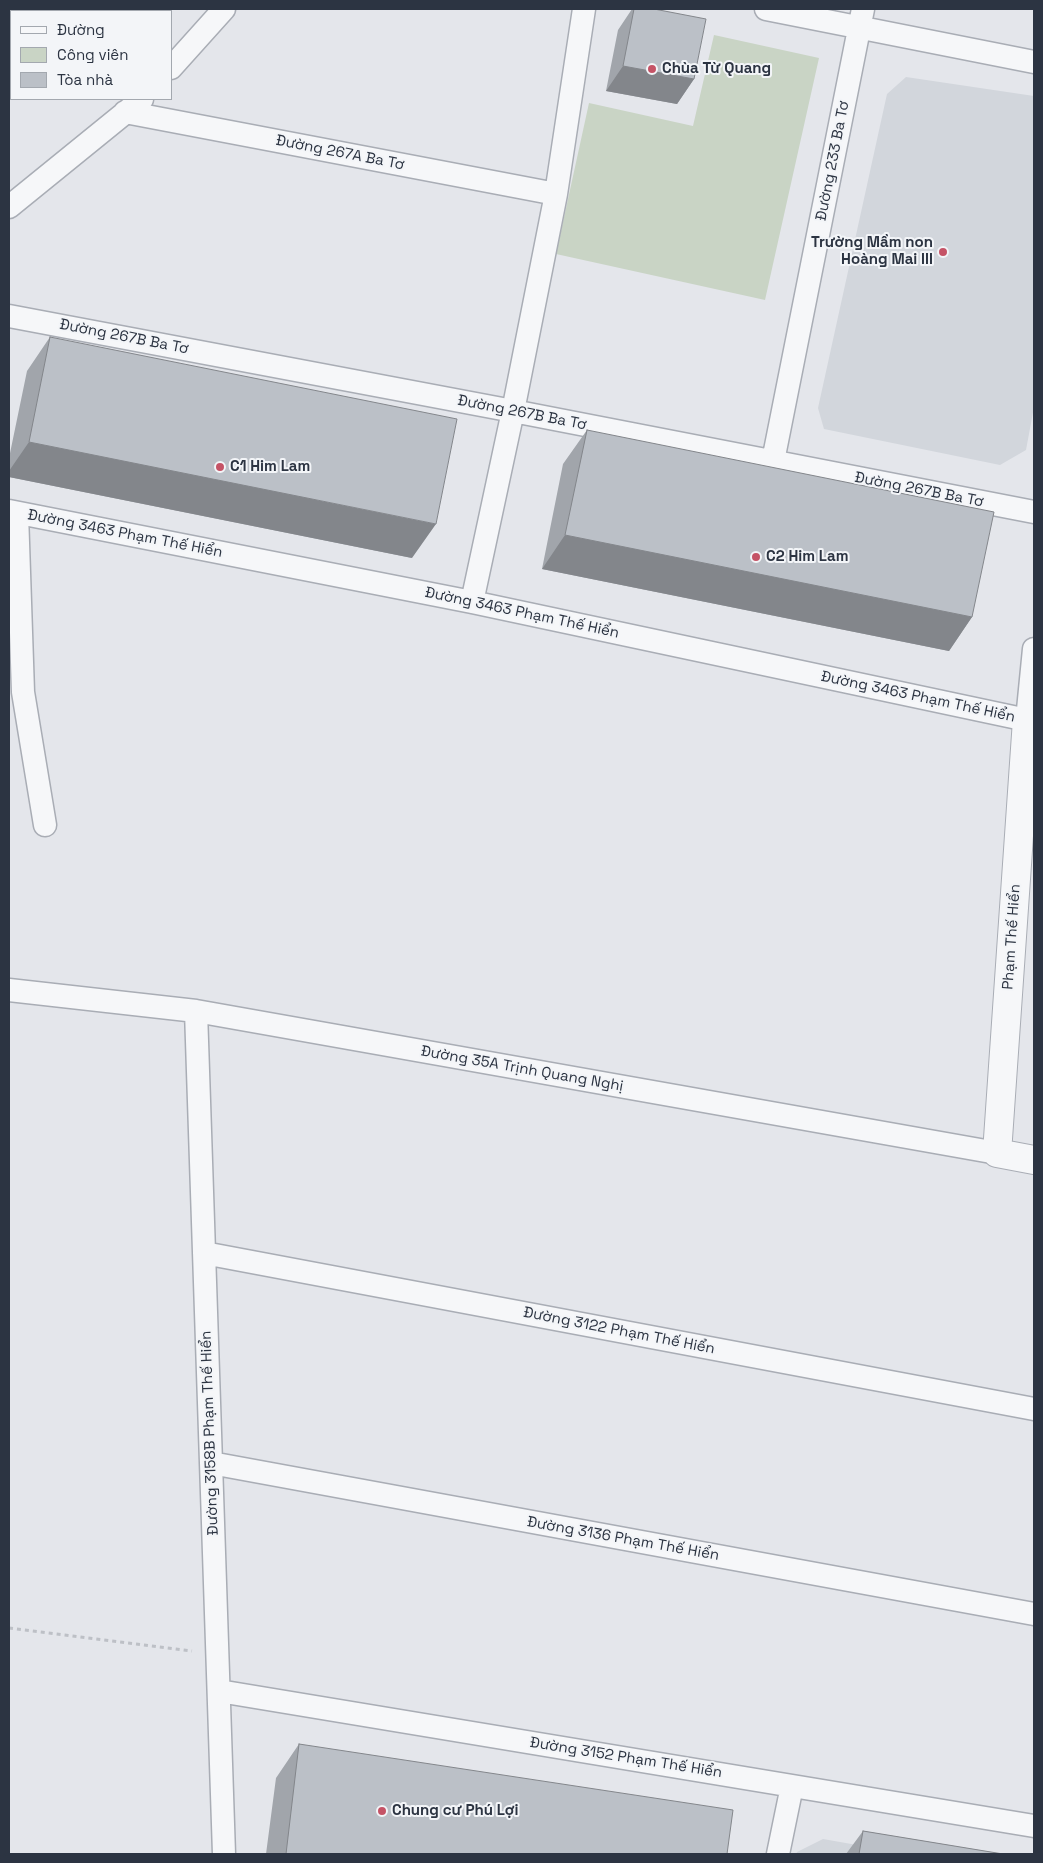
<!DOCTYPE html>
<html>
<head>
<meta charset="utf-8">
<style>
	body { margin:0 }
	#map { position:relative; width:1043px; height:1863px; overflow:hidden; background:#e4e6eb; font-family:"Space Grotesk",sans-serif }
	canvas { display:block }
	.frame { position:absolute; inset:0; border:10px solid #2c3442; pointer-events:none }
	.legend { position:absolute; left:10px; top:10px; width:162px; height:90px; box-sizing:border-box; background:#f3f5f8; border:1px solid #a3a8af; margin:0; padding:6px 9px; list-style:none; font-size:15px; color:#2c3442 }
	.legend li { display:flex; align-items:center; gap:10px; height:25px }
	.legend b { width:25px; border:1px solid #a3a8af }
</style>
</head>
<body>
<div id="map">
<canvas width="1043" height="1863"></canvas>
<div class="frame"></div>
<ul class="legend">
<li><b style="height:6px;background:#f6f7f9"></b>Đường</li>
<li><b style="height:14px;background:#c9d4c5"></b>Công viên</li>
<li><b style="height:14px;background:#bbc0c7"></b>Tòa nhà</li>
</ul>
</div>
<script>
const ctx = document.querySelector('canvas').getContext('2d');
ctx.lineJoin = 'round';
function paint(path, color) { ctx.fillStyle = color; ctx.fill(path, 'evenodd'); }
const poly = rows => new Path2D(rows.map(r => 'M' + r).join(''));
function strokePath(path, color, width, dash) { ctx.strokeStyle = color; ctx.lineWidth = width; ctx.lineCap = dash ? 'butt' : 'round'; ctx.setLineDash(dash || []); ctx.stroke(path); }
function label(font, color, halo, rows, align = 'center') {
  ctx.font = font + ' "Space Grotesk",sans-serif'; ctx.lineWidth = 4; ctx.setLineDash([]); ctx.textBaseline = 'middle'; ctx.strokeStyle = halo; ctx.fillStyle = color; for (const [text, x, y, turn = 0] of rows) {
    ctx.save(); ctx.translate(x, y); ctx.rotate((+turn || 0) * Math.PI / 180); ctx.textAlign = isNaN(turn) ? turn : align; if (halo) ctx.strokeText(text, 0, 0); ctx.fillText(text, 0, 0); ctx.restore();
  }
}
const built = poly([
	[906,77,1034,96,1034,407,1026,450,1000,465,824,429,818,408,887,94],
	[823,1839,908,1854,796,1854,797,1852]
]);
const green = poly([
	[714,35,819,58,765,300,556,254,589,103,693,126]
]);
const path = poly([
	[9,1628,192,1651]
]);
const minor = poly([
	[120,9,123,11],
	[766,9,1034,62],
	[171,68,224,9],
	[125,112,556,194],
	[9,207,142,99],
	[9,316,513,411,1034,512],
	[773,461,863,9],
	[9,511,472,602,1027,720,1034,649],
	[17,513,23,692,45,825],
	[472,602,513,411,556,194,584,9],
	[9,990,196,1011,997,1153],
	[196,1011,224,1854],
	[204,1253,1034,1409],
	[211,1463,1034,1614],
	[219,1691,1034,1826],
	[778,1854,792,1786]
]);
const tertiary = poly([
	[1034,721,1027,720,997,1153,1034,1160]
]);
const wall = poly([
	[632,9,654,9,694,79,677,104,606,91,618,30],
	[50,337,412,558,9,477,9,458,27,371],
	[587,430,972,617,949,651,542,569,563,464],
	[299,1744,727,1854,266,1854,276,1778],
	[863,1831,1003,1854,846,1854]
]);
const shadedWall = poly([
	[623,66,694,79,677,104,606,91],
	[29,442,436,524,412,558,9,477,9,471],
	[565,535,972,617,949,651,542,569]
]);
const building = poly([
	[634,9,654,9,706,19,694,79,623,66,634,9],
	[50,337,457,419,436,524,29,442,50,337],
	[587,430,994,512,972,617,565,535,587,430],
	[299,1744,733,1810,727,1854,286,1854,299,1744],
	[863,1831,1003,1854,859,1854,863,1831]
]);
const markers = [
	[652,69,5,"#c55366"],
	[943,252,5,"#c55366"],
	[220,467,5,"#c55366"],
	[756,557,5,"#c55366"],
	[382,1811,5,"#c55366"]
];
const poiNames = [
	["Chùa Từ Quang",662,69],
	["Trường Mầm non",933,243,"right"],
	["Hoàng Mai III",933,260,"right"],
	["C1 Him Lam",230,467],
	["C2 Him Lam",766,557],
	["Chung cư Phú Lợi",392,1811]
];
const streetNames = [
	["Đường 267A Ba Tơ",340,153,11],
	["Đường 233 Ba Tơ",833,161,-79],
	["Đường 267B Ba Tơ",124,337,11],
	["Đường 267B Ba Tơ",522,413,11],
	["Đường 267B Ba Tơ",919,490,11],
	["Đường 3463 Phạm Thế Hiển",125,534,11],
	["Đường 3463 Phạm Thế Hiển",522,613,12],
	["Đường 3463 Phạm Thế Hiển",918,697,12],
	["Phạm Thế Hiển",1012,937,-86],
	["Đường 35A Trịnh Quang Nghị",522,1069,10],
	["Đường 3122 Phạm Thế Hiển",619,1331,11],
	["Đường 3158B Phạm Thế Hiển",210,1433,-92],
	["Đường 3136 Phạm Thế Hiển",623,1539,10],
	["Đường 3152 Phạm Thế Hiển",626,1758,9]
];
paint(built, '#d2d6dc');
paint(green, '#c9d4c5');
strokePath(minor, '#a9adb5', 25);
strokePath(tertiary, '#a9adb5', 30);
strokePath(path, '#bdc0c6', 3, [4, 4]);
strokePath(minor, '#f6f7f9', 22);
strokePath(tertiary, '#f6f7f9', 28);
paint(wall, '#a1a5ab');
paint(shadedWall, '#83868b');
paint(building, '#bbc0c7');
strokePath(building, '#83868b', 1);
for (const [x, y, r, color] of markers) { const dot = new Path2D(); dot.arc(x, y, r, 0, 2 * Math.PI); ctx.fillStyle = color; ctx.fill(dot); strokePath(dot, '#f3f5f8', 2); }
label('bold 15px', '#2c3442', '#f3f5f8', poiNames, 'left');
label('15px', '#2c3442', '#f3f5f8', streetNames);
</script>
</body>
</html>
